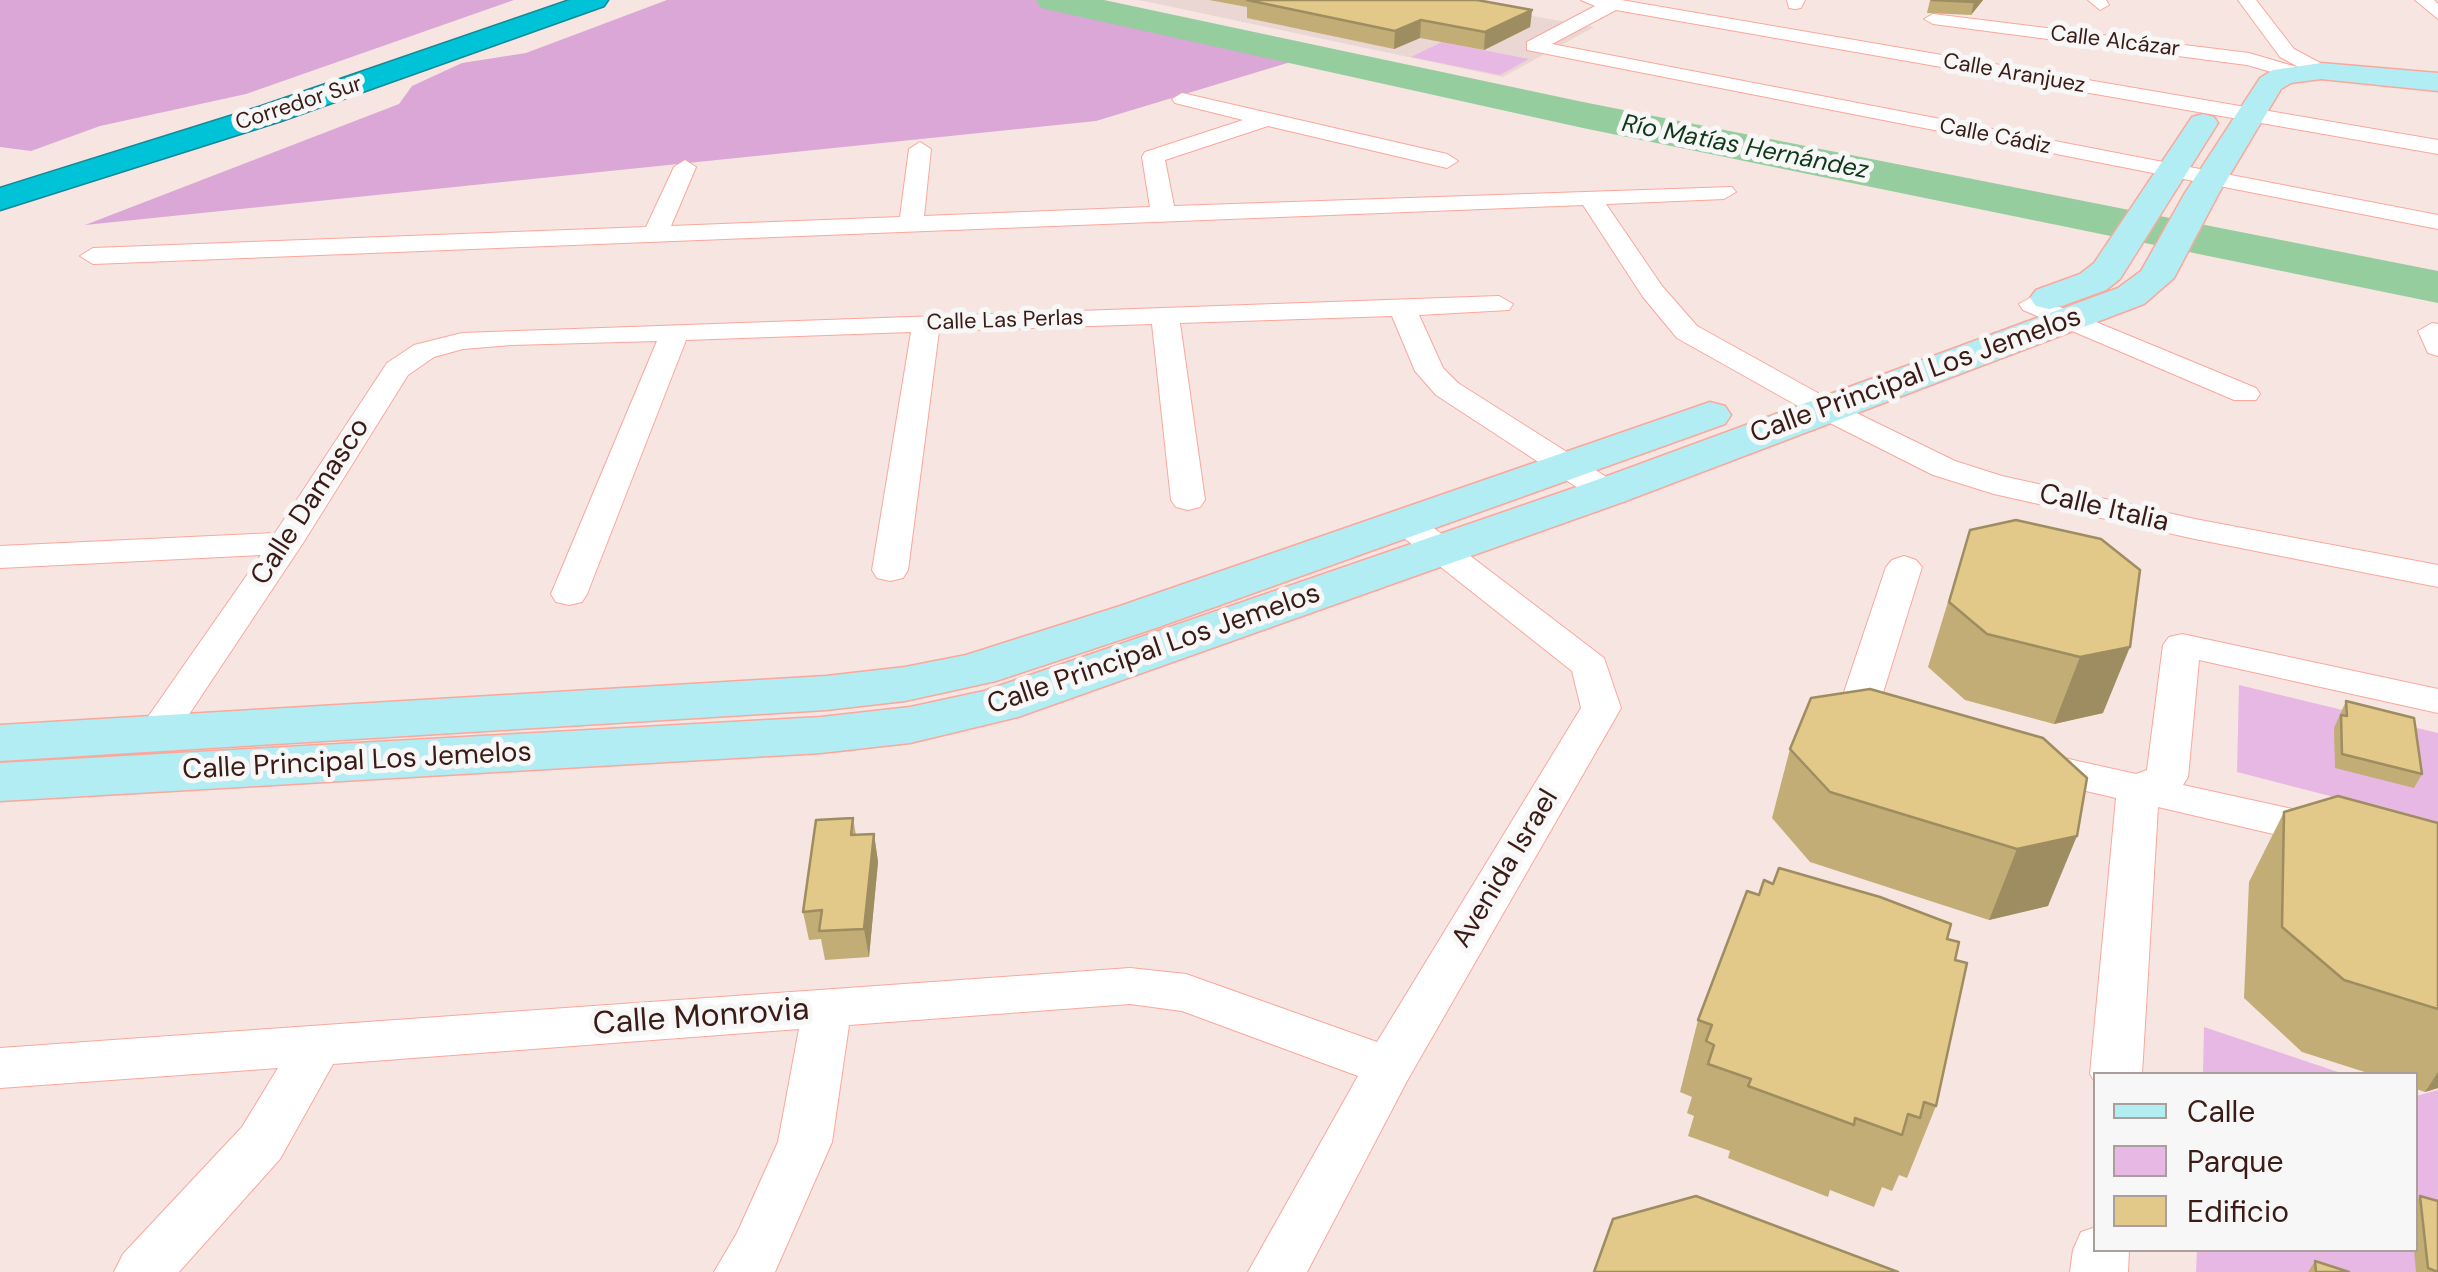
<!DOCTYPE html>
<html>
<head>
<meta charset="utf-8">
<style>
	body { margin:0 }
	#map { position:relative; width:2438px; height:1272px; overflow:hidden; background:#f7e5e2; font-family:"DM Sans",sans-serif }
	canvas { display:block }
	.legend { position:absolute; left:2093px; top:1072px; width:325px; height:180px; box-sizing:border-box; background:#f7f7f7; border:2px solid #ab9f9d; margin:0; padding:12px 18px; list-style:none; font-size:30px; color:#3a1b16 }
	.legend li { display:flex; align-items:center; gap:20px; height:50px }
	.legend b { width:50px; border:2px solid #ab9f9d }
</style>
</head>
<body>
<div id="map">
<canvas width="2438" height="1272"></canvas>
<ul class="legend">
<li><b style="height:12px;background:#b2edf3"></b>Calle</li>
<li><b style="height:28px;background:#e8b8e4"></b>Parque</li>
<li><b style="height:28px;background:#e2c989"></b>Edificio</li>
</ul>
</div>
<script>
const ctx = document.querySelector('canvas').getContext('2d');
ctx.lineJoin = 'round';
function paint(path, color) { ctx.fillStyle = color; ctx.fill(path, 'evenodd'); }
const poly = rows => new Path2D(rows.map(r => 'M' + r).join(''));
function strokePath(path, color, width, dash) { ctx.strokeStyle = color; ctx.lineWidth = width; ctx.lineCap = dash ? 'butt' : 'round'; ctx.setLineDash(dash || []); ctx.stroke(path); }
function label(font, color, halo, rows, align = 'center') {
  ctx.font = font + ' "DM Sans",sans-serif'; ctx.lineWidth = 10; ctx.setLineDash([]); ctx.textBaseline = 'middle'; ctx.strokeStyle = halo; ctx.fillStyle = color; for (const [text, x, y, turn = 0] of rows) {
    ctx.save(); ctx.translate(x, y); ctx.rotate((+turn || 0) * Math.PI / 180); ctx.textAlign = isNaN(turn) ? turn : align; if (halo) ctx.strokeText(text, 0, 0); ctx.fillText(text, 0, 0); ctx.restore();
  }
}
const built = poly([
	[1139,0,1444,0,1594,27,1503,77]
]);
const green = poly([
	[1442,42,1529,59,1500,75,1411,57],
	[2239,685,2438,733,2438,824,2237,772],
	[2204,1027,2344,1074,2203,1074],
	[2438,1090,2438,1272,2196,1272,2197,1250,2416,1250,2416,1096]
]);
const forest = poly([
	[0,0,514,0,246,94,100,126,31,151,0,147],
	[667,0,1045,0,1307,57,1096,121,85,225,399,104,412,86,462,63,526,53]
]);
const river = poly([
	[1036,0,1104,0,1583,102,2438,271,2438,303,1583,128,1054,11,1041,8,1036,0]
]);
const street = poly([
	[1581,0,1621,0,2438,140,2438,154,1616,10,1552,44,2438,215,2438,229,1527,50,1527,42,1595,6,1581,0],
	[1787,0,1805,0,1801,8,1795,9,1789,8,1787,0],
	[2088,0,2106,0,2109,5,2100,10,2088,0],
	[2238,0,2256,0,2294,49,2322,64,2322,72,2304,70,2303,77,2296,79,2247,65,1933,24,1924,19,1933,14,2249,53,2300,68,2280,57,2238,0],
	[2415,0,2434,0,2438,4,2438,19,2415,0],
	[1182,93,1447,154,1458,161,1447,168,1268,126,1165,160,1174,206,1732,187,1736,192,1724,199,1606,204,1662,286,1697,326,1836,403,1955,461,2002,476,2195,519,2438,565,2438,587,2195,539,1994,494,1933,475,1814,415,1677,338,1643,297,1583,205,93,264,80,256,93,248,646,227,674,167,685,160,696,167,671,226,900,217,909,149,920,142,931,149,924,216,1150,207,1142,157,1145,152,1243,120,1175,103,1172,99,1182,93],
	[1499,296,1513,304,1509,310,1419,315,1443,368,1458,383,1619,485,1624,492,1619,499,1595,499,1436,395,1415,371,1392,316,1180,323,1205,500,1200,507,1188,510,1176,507,1171,500,1152,324,939,331,908,570,903,578,890,581,877,578,872,570,911,332,686,340,587,594,582,602,569,605,556,602,551,594,657,341,511,345,463,349,434,357,408,375,303,543,170,743,156,747,142,743,136,734,261,555,0,568,0,546,275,533,387,363,414,345,462,333,1499,296],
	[2033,296,2256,388,2260,394,2256,400,2234,400,2023,310,2019,304,2033,296],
	[2432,323,2438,324,2438,356,2428,353,2418,331,2432,323],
	[1406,513,1418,516,1604,658,1621,708,1407,1081,1307,1272,1248,1272,1358,1076,1182,1011,1130,1004,849,1025,832,1142,775,1272,714,1272,737,1233,778,1142,799,1029,333,1064,280,1159,179,1272,114,1272,123,1254,242,1127,278,1068,0,1088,0,1048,1130,968,1186,974,1377,1042,1581,708,1572,671,1394,530,1389,523,1394,516,1406,513],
	[1904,556,1916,560,1922,567,1878,709,1892,713,1898,722,1892,731,1878,735,1842,725,1836,716,1886,567,1892,560,1904,556],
	[2182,634,2438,689,2438,713,2199,660,2188,777,2183,785,2329,817,2344,821,2351,832,2344,843,2329,847,2158,807,2142,1074,2096,1074,2096,1084,2090,1074,2116,798,2022,776,2016,766,2022,756,2037,752,2136,774,2147,770,2163,645,2169,637,2182,634],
	[2096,1227,2096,1250,2129,1250,2128,1272,2070,1272,2073,1250,2081,1232,2096,1227]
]);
const secondary = poly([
	[2321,63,2438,73,2438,91,2321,79,2291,83,2281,89,2219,193,2174,278,2144,304,1623,502,1018,717,910,743,821,753,0,801,0,763,821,717,910,707,984,691,1591,482,2118,288,2141,271,2185,193,2260,78,2273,70,2321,63],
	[2203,114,2214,117,2218,123,2120,279,2106,290,2062,306,2049,309,2036,306,2030,298,2036,290,2080,274,2094,263,2192,117,2203,114],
	[1710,402,1725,406,1731,415,1725,424,1156,628,996,681,905,701,826,710,0,761,0,725,826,676,905,667,966,655,1120,606,1710,402]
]);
const highway = poly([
	[570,0,608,0,604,6,281,121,0,210,0,188,259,107,570,0]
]);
const wall = poly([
	[1209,0,1479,0,1532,10,1530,27,1484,50,1420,38,1394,49,1247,18,1247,7],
	[1930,0,1983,0,1971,15,1927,13],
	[1970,530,2101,539,2103,713,2054,724,1965,700,1928,667],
	[2346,701,2422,774,2414,788,2335,768,2334,728],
	[1790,749,2087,778,2048,906,1989,920,1810,862,1772,818],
	[2284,812,2438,823,2438,1088,2425,1092,2416,1089,2416,1074,2371,1074,2302,1052,2244,998,2249,882],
	[853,818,856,835,874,834,878,862,869,957,825,960,821,939,809,940,803,912],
	[1759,895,1947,939,1955,960,1936,1106,1907,1178,1899,1175,1892,1191,1882,1187,1874,1207,1830,1190,1828,1197,1728,1158,1730,1151,1688,1136,1694,1116,1687,1113,1692,1097,1680,1092,1698,1020],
	[2420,1196,2438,1272,2416,1272,2414,1250,2416,1250,2416,1202],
	[2315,1261,2349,1272,2308,1272]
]);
const shadedWall = poly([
	[1976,0,1983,0,1971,15,1974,2],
	[1532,10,1530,27,1484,50,1485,32],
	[1421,20,1420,38,1394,49,1395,31],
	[2130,647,2103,713,2054,724,2080,657],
	[874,834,878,862,869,957,864,929],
	[2077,836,2048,906,1989,920,2017,849],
	[2438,1072,2438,1088,2425,1092]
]);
const building = poly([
	[1247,0,1477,0,1532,10,1485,32,1421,20,1395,31,1247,0],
	[1932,0,1976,0,1974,2,1932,0],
	[2016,520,2101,539,2140,570,2130,647,2080,657,1987,634,1949,602,1970,530,2016,520],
	[1870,689,2043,738,2087,778,2077,836,2017,849,1830,792,1790,749,1811,698,1870,689],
	[2346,701,2414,718,2422,774,2342,754,2341,715,2347,716,2346,701],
	[2338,796,2438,823,2438,1009,2344,980,2282,927,2284,812,2338,796],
	[853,818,851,835,874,834,864,929,819,931,822,910,803,912,816,820,853,818],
	[1779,868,1880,897,1951,924,1947,939,1959,942,1955,960,1967,963,1936,1106,1924,1102,1920,1118,1908,1114,1902,1135,1855,1118,1854,1125,1748,1086,1751,1079,1708,1064,1714,1045,1706,1041,1712,1025,1698,1020,1747,891,1759,895,1764,880,1773,884,1779,868],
	[1696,1196,1898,1272,1594,1272,1613,1219,1696,1196],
	[2420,1196,2438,1201,2438,1272,2428,1268,2420,1196],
	[2315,1261,2349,1272,2316,1272,2315,1261]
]);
const farStreetnames = [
	["Calle Alcázar",2115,42,7],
	["Calle Aranjuez",2014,74,10],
	["Corredor Sur",299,104,-18],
	["Calle Cádiz",1995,137,11],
	["Calle Las Perlas",1005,321,-2]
];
const farWaternames = [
	["Río Matías Hernández",1745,148,11]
];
const streetNames = [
	["Calle Principal Los Jemelos",1916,376,-20],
	["Calle Damasco",311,502,-57],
	["Calle Italia",2104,509,13],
	["Calle Principal Los Jemelos",1154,650,-19],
	["Calle Principal Los Jemelos",357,762,-3],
	["Avenida Israel",1506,869,-59]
];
const nearStreetnames = [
	["Calle Monrovia",701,1018,-4]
];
paint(built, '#ead6d2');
paint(green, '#e8b8e4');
paint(forest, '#daa7d6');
paint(river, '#96cd9f');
strokePath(street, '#fba79b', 2);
strokePath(secondary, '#fba79b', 3);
strokePath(highway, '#148894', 3);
paint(street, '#fff');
paint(secondary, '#b2edf3');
paint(highway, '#00c3d8');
paint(wall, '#c2ad76');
paint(shadedWall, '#9e8d60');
paint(building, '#e2c989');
strokePath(building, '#9e8d60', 2.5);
label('22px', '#3a1b16', '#f7f7f7', farStreetnames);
label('italic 25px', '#0f381a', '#f7f7f7', farWaternames);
label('28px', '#3a1b16', '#f7f7f7', streetNames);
label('32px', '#3a1b16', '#f7f7f7', nearStreetnames);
</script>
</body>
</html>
